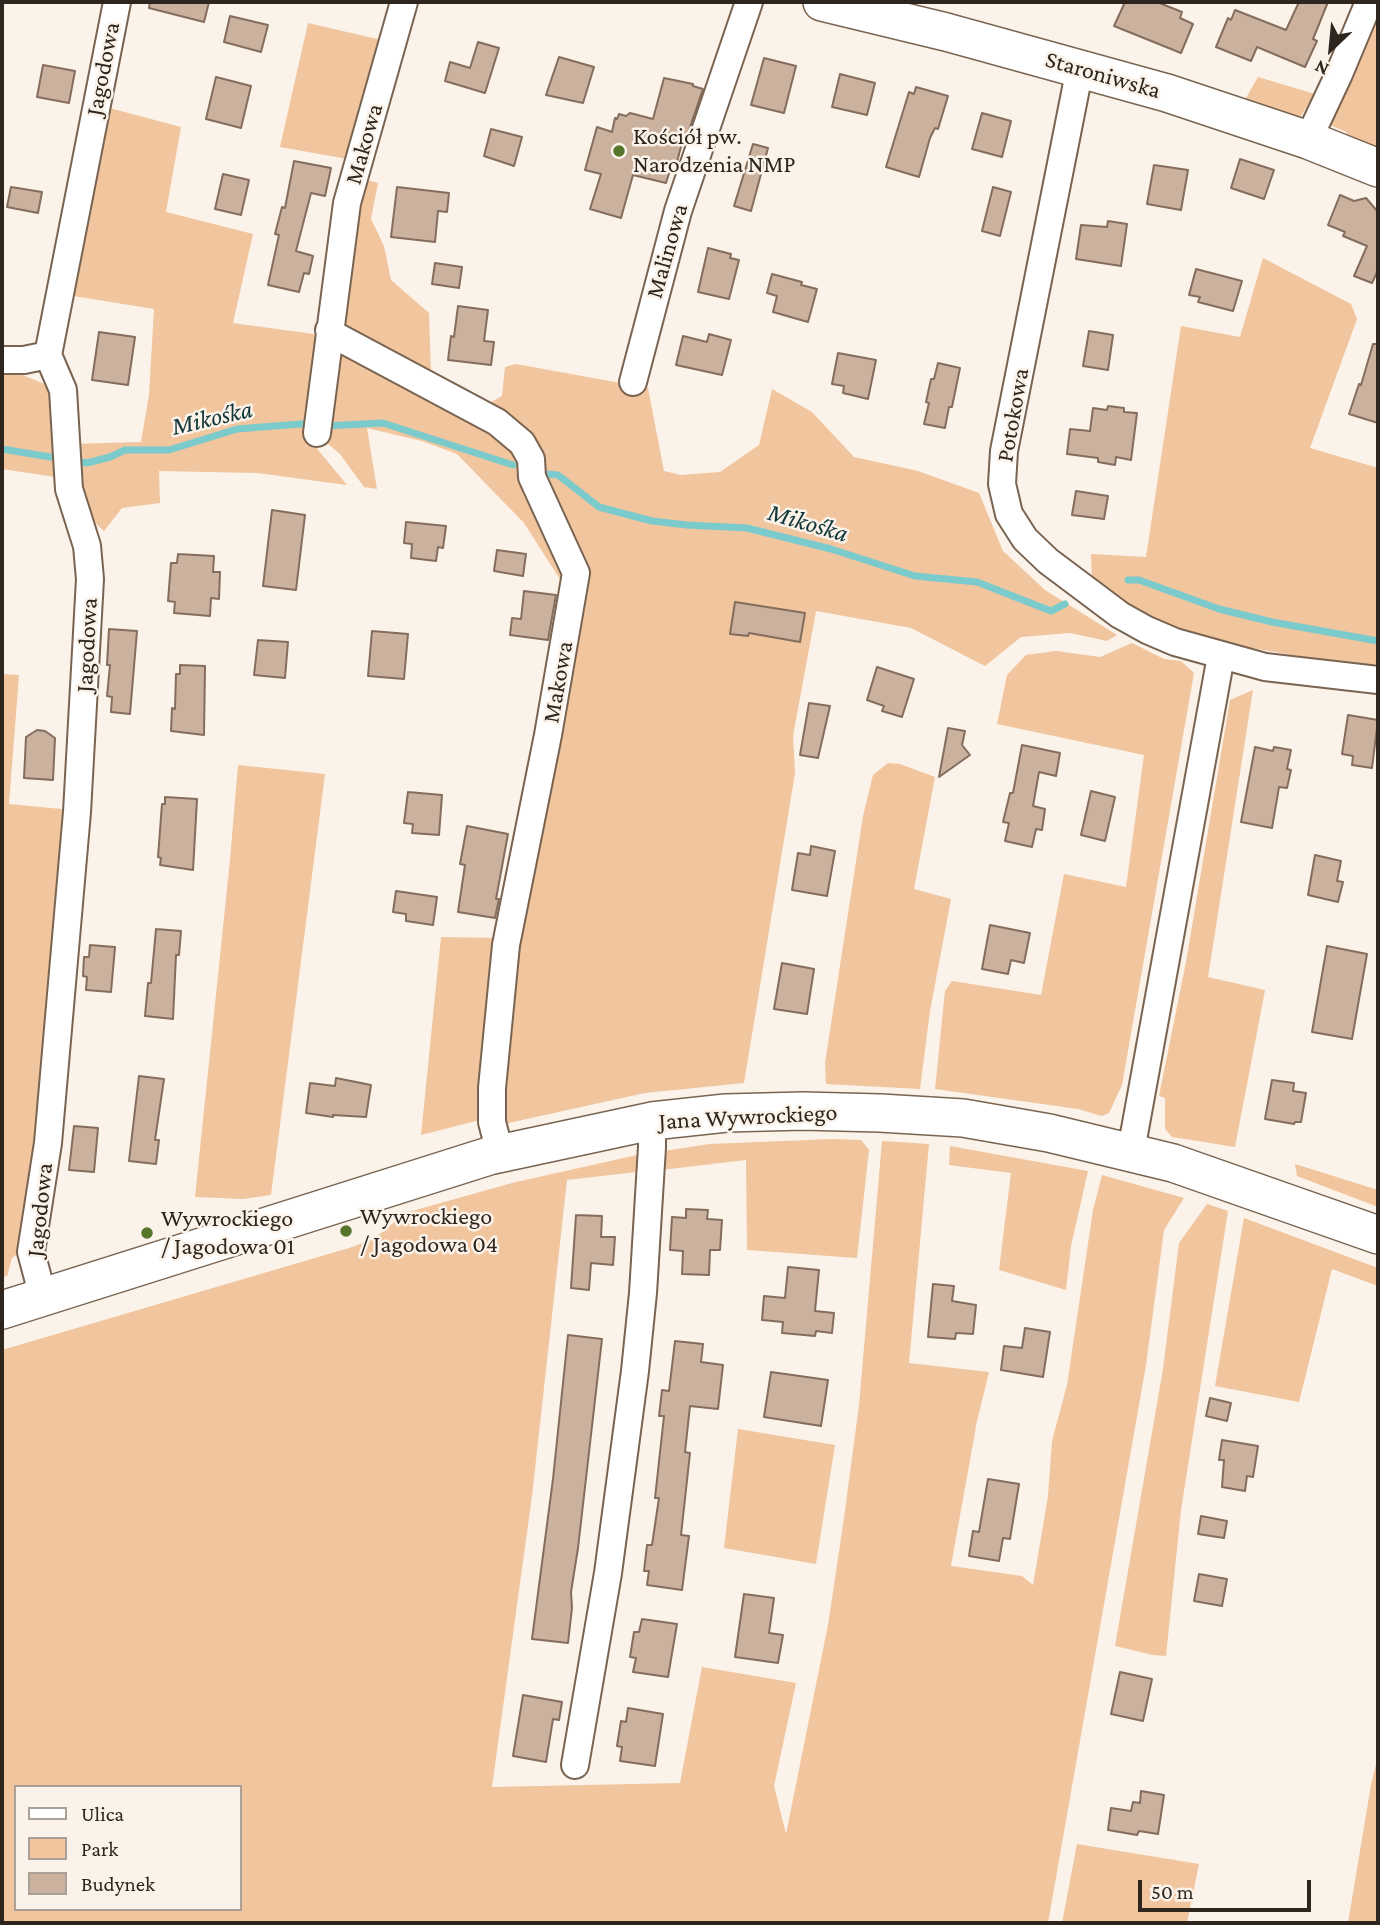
<!DOCTYPE html>
<html>
<head>
<meta charset="utf-8">
<style>
	body { margin:0 }
	#map { position:relative; width:1380px; height:1925px; overflow:hidden; background:#fbf2e9; font-family:"Crimson Pro",serif }
	canvas { display:block }
	.frame { position:absolute; inset:0; border:4px solid #2e261e; pointer-events:none }
	.legend { position:absolute; left:14px; top:1785px; width:228px; height:126px; box-sizing:border-box; background:#fbf2e9; border:2px solid #a9a098; margin:0; padding:9px 12px; list-style:none; font-size:21px; color:#2e261e }
	.legend li { display:flex; align-items:center; gap:14px; height:35px }
	.legend b { width:35px; border:2px solid #a9a098 }
	.north { position:absolute; left:1296px; top:14px; width:70px; height:70px; -webkit-text-stroke:5px #fbf2e9; paint-order:stroke; rotate:206deg; font-size:19px; font-weight:700; line-height:28px; text-align:center; color:#2e261e }
	.north::after { content:''; display:block; margin:auto; width:24px; height:32px; background:#2e261e; clip-path:polygon(50% 0,100% 100%,50% 72%,0 100%) }
	.scale { position:absolute; left:1138px; top:1880px; width:173px; height:32px; box-sizing:border-box; border:4px solid #2e261e; border-top:0; padding-left:9px; font-size:21px; line-height:24px; white-space:nowrap; color:#2e261e; -webkit-text-stroke:5px #fbf2e9; paint-order:stroke }
</style>
</head>
<body>
<div id="map">
<canvas width="1380" height="1925"></canvas>
<div class="frame"></div>
<ul class="legend">
<li><b style="height:9px;background:#fff"></b>Ulica</li>
<li><b style="height:19px;background:#f1c59d"></b>Park</li>
<li><b style="height:19px;background:#cbb29f"></b>Budynek</li>
</ul>
<div class="north">N</div>
<div class="scale">50 m</div>
</div>
<script>
const ctx = document.querySelector('canvas').getContext('2d');
ctx.lineJoin = 'round';
function paint(path, color) { ctx.fillStyle = color; ctx.fill(path, 'evenodd'); }
const poly = rows => new Path2D(rows.map(r => 'M' + r).join(''));
function strokePath(path, color, width, dash) { ctx.strokeStyle = color; ctx.lineWidth = width; ctx.lineCap = dash ? 'butt' : 'round'; ctx.setLineDash(dash || []); ctx.stroke(path); }
function label(font, color, halo, rows, align = 'center') {
  ctx.font = font + ' "Crimson Pro",serif'; ctx.lineWidth = 5; ctx.setLineDash([]); ctx.textBaseline = 'middle'; ctx.strokeStyle = halo; ctx.fillStyle = color; for (const [text, x, y, turn = 0] of rows) {
    ctx.save(); ctx.translate(x, y); ctx.rotate((+turn || 0) * Math.PI / 180); ctx.textAlign = isNaN(turn) ? turn : align; if (halo) ctx.strokeText(text, 0, 0); ctx.fillText(text, 0, 0); ctx.restore();
  }
}
const green = poly([
	[1378,4,1378,152,1351,142,1346,132,1325,123],
	[308,23,386,41,353,160,280,147],
	[1258,77,1315,94,1297,122,1243,103],
	[102,106,181,127,166,212,253,234,233,323,321,335,309,439,347,485,257,473,159,471,160,503,122,508,104,531,90,518,71,444,141,442,149,395,154,309,67,295],
	[360,178,378,183,371,219,384,246,391,280,429,313,431,376,340,331],
	[1263,258,1351,304,1357,319,1310,448,1378,468,1378,670,1201,639,1147,617,1092,579,1091,554,1146,557,1181,326,1240,337],
	[332,338,453,407,521,452,568,567,563,584,524,523,457,454,422,441,367,428,377,489,364,487,340,454,327,443],
	[516,364,648,388,664,471,681,475,720,472,759,445,772,389,812,412,854,457,918,471,979,493,1003,551,1045,590,1117,635,1107,641,1070,633,1021,637,985,666,911,628,816,611,793,736,795,773,744,1083,645,1093,504,1124,502,1068,514,939,576,628,562,526,538,449,486,405,502,396,505,367],
	[15,372,52,387,55,477,2,469,2,373],
	[1132,643,1164,659,1181,661,1194,673,1122,1085,1109,1113,1102,1116,1078,1109,935,1089,945,991,952,981,1041,995,1064,874,1126,887,1144,755,997,724,1007,675,1026,655,1056,651,1100,657],
	[2,674,19,675,9,804,72,810,26,1247,12,1258,7,1276,2,1277],
	[1253,690,1208,977,1265,990,1235,1147,1172,1137,1165,1129,1165,1098,1159,1096,1186,962,1230,700],
	[888,763,900,764,935,777,914,889,951,899,930,1011,920,1089,826,1084,825,1063,863,816,873,775],
	[238,765,325,774,271,1195,243,1199,195,1197,230,860],
	[441,937,500,938,484,1119,421,1135],
	[833,1139,861,1140,869,1150,857,1258,747,1250,746,1160,661,1170,664,1151,709,1144],
	[882,1141,929,1144,909,1363,989,1372,977,1421,951,1566,1022,1576,1033,1585,1048,1496,1052,1441,1067,1385,1093,1210,1102,1175,1184,1198,1164,1230,1146,1365,1048,1923,2,1923,2,1350,349,1248,374,1239,405,1213,512,1183,637,1155,637,1172,567,1180,532,1496,492,1787,680,1783,702,1667,796,1683,774,1786,786,1834,828,1625,844,1518,859,1405],
	[16,1787,240,1787,240,1909,16,1909],
	[950,1146,1088,1171,1071,1246,1066,1290,999,1270,1011,1173,949,1165],
	[1295,1164,1378,1190,1378,1207,1297,1176],
	[1207,1204,1228,1211,1181,1510,1166,1656,1153,1655,1115,1646,1163,1369,1179,1243],
	[1244,1218,1378,1268,1378,1286,1332,1269,1299,1402,1215,1386],
	[738,1429,835,1445,816,1564,724,1548],
	[1378,1755,1378,1923,1348,1923,1371,1785],
	[1077,1844,1199,1864,1187,1923,1062,1923]
]);
const stream = poly([
	[324,426,383,423,513,465],
	[2,449,87,463,110,457,125,450,169,450,237,429,313,423],
	[544,474,558,475,599,507,652,521,687,525,747,528,831,549,915,576,977,582,1051,611,1065,604],
	[1128,580,1139,580,1219,609,1272,622,1378,641]
]);
const building = poly([
	[150,2,209,2,204,22,149,8,150,2],
	[1125,2,1157,2,1182,12,1180,18,1193,24,1181,53,1114,26,1125,2],
	[1299,2,1328,2,1313,39,1317,41,1305,67,1257,47,1251,61,1216,47,1228,18,1231,20,1235,10,1286,30,1299,2],
	[230,16,268,25,261,52,224,42,230,16],
	[478,42,499,48,485,93,445,81,450,62,470,68,478,42],
	[559,57,594,67,583,103,546,95,559,57],
	[764,58,796,66,784,113,751,105,764,58],
	[43,65,75,71,69,103,37,97,43,65],
	[840,74,875,83,867,115,832,107,840,74],
	[216,77,251,86,241,128,206,119,216,77],
	[664,78,693,84,693,86,703,89,687,136,684,135,677,162,673,161,666,183,633,175,621,218,590,209,601,174,585,170,597,127,612,132,615,118,617,119,619,114,626,116,630,113,653,119,664,78],
	[916,87,948,96,938,129,935,128,930,138,919,177,886,167,909,92,914,94,916,87],
	[982,113,1011,121,1002,157,972,149,982,113],
	[491,129,522,137,514,166,484,156,491,129],
	[753,144,768,148,751,211,734,206,753,144],
	[1240,159,1274,170,1264,199,1231,188,1240,159],
	[294,161,331,168,325,196,311,193,296,251,313,256,309,274,304,273,299,292,268,285,279,235,275,234,282,207,285,208,294,161],
	[1154,165,1188,170,1181,210,1147,204,1154,165],
	[223,174,249,180,241,215,215,209,223,174],
	[11,187,42,192,38,213,7,207,11,187],
	[397,187,449,193,447,212,438,211,435,242,391,237,397,187],
	[993,187,1011,192,1000,236,982,231,993,187],
	[1340,195,1354,201,1366,198,1378,212,1378,270,1372,283,1354,276,1367,246,1343,236,1345,232,1328,225,1340,195],
	[1108,221,1127,224,1121,266,1076,259,1081,225,1107,227,1108,221],
	[708,248,731,254,730,258,739,260,729,299,698,292,708,248],
	[435,263,462,267,459,288,432,284,435,263],
	[1196,269,1242,281,1233,311,1198,302,1200,297,1189,295,1196,269],
	[772,274,802,282,801,285,817,289,808,322,773,312,777,296,767,293,772,274],
	[458,306,488,310,484,341,494,342,491,365,448,360,451,336,454,337,458,306],
	[1089,331,1113,335,1108,370,1083,366,1089,331],
	[99,332,135,337,128,385,92,380,99,332],
	[709,334,731,340,722,375,676,365,683,336,707,342,709,334],
	[1373,344,1378,344,1378,423,1349,414,1359,384,1361,385,1373,344],
	[838,353,876,360,868,399,843,393,844,386,832,384,838,353],
	[938,363,960,368,952,407,949,407,945,428,924,424,929,403,926,402,931,379,934,379,938,363],
	[1108,406,1124,408,1124,412,1137,413,1131,460,1116,457,1115,465,1098,462,1098,458,1067,454,1070,429,1090,431,1093,408,1107,410,1108,406],
	[1076,491,1108,496,1104,519,1072,515,1076,491],
	[272,510,305,515,296,590,263,586,272,510],
	[406,522,446,526,443,548,438,547,436,561,411,558,412,544,404,543,406,522],
	[497,550,526,554,523,576,494,571,497,550],
	[178,554,214,556,213,572,220,572,219,599,211,598,210,616,174,613,175,602,168,601,171,563,177,563,178,554],
	[524,591,556,595,548,640,510,635,512,618,521,619,524,591],
	[735,602,805,613,800,642,749,633,748,636,730,634,735,602],
	[109,629,137,631,130,714,111,712,112,697,107,696,110,665,107,665,109,629],
	[372,631,408,634,404,679,368,676,372,631],
	[258,640,288,642,285,678,254,675,258,640],
	[180,665,205,666,204,735,171,731,172,708,175,709,176,674,180,674,180,665],
	[877,667,914,679,902,717,882,711,884,706,867,700,877,667],
	[809,703,830,706,818,758,800,755,809,703],
	[1348,715,1378,720,1372,768,1352,765,1353,756,1342,754,1348,715],
	[948,728,965,731,962,745,970,755,939,777,948,728],
	[37,730,45,731,55,738,53,780,24,778,26,737,37,730],
	[1022,745,1060,753,1056,776,1039,772,1033,806,1045,809,1042,830,1036,829,1032,847,1005,841,1009,823,1003,822,1010,793,1013,793,1022,745],
	[1255,747,1273,751,1274,747,1291,750,1287,769,1291,770,1287,788,1279,787,1272,828,1241,822,1255,747],
	[1091,791,1115,797,1105,841,1081,835,1091,791],
	[408,792,442,795,439,835,412,833,413,824,404,823,408,792],
	[165,797,197,799,193,870,160,865,161,858,158,857,162,804,165,804,165,797],
	[467,826,508,834,496,899,499,899,495,918,458,912,465,865,460,864,467,826],
	[811,846,835,851,827,896,792,890,798,853,810,855,811,846],
	[1315,855,1341,861,1337,881,1343,882,1338,902,1308,895,1315,855],
	[396,891,437,897,433,925,406,921,406,914,393,912,396,891],
	[990,925,1030,933,1024,963,1011,960,1008,974,982,969,990,925],
	[156,929,181,931,179,955,176,955,173,1019,145,1016,148,983,151,983,156,929],
	[90,945,115,947,111,992,86,990,87,977,83,976,84,957,89,957,90,945],
	[1327,946,1367,954,1352,1039,1312,1032,1327,946],
	[782,963,814,969,807,1014,774,1009,782,963],
	[139,1076,164,1079,155,1140,159,1140,156,1164,129,1161,139,1076],
	[336,1078,371,1085,366,1117,333,1115,333,1117,306,1113,310,1083,335,1086,336,1078],
	[1272,1080,1294,1083,1293,1091,1306,1093,1301,1122,1295,1122,1294,1124,1265,1119,1272,1080],
	[74,1126,98,1128,94,1172,69,1170,74,1126],
	[686,1209,708,1210,707,1219,722,1220,720,1250,710,1250,709,1275,682,1274,683,1251,670,1250,672,1217,686,1218,686,1209],
	[576,1215,602,1216,601,1237,615,1237,613,1265,591,1263,589,1290,571,1288,576,1215],
	[788,1267,819,1270,815,1311,834,1313,832,1333,816,1331,815,1336,782,1333,783,1322,762,1320,764,1296,785,1298,788,1267],
	[933,1284,954,1286,952,1301,976,1305,973,1334,956,1333,955,1339,928,1337,933,1284],
	[1025,1328,1050,1332,1043,1377,1001,1370,1004,1346,1022,1348,1025,1328],
	[568,1335,602,1339,578,1548,571,1592,572,1608,568,1643,532,1639,553,1479,568,1335],
	[675,1341,703,1344,701,1362,723,1365,718,1409,690,1406,685,1452,690,1453,681,1535,689,1536,682,1590,647,1585,649,1571,644,1571,647,1545,652,1545,659,1498,655,1498,664,1416,659,1416,662,1390,669,1391,675,1341],
	[771,1372,828,1380,821,1426,764,1417,771,1372],
	[1210,1398,1231,1403,1227,1421,1206,1416,1210,1398],
	[1222,1440,1258,1446,1253,1477,1247,1476,1245,1491,1222,1487,1224,1460,1219,1460,1222,1440],
	[988,1479,1019,1484,1010,1539,1003,1538,999,1561,969,1556,973,1531,979,1532,988,1479],
	[1201,1516,1227,1521,1224,1538,1198,1534,1201,1516],
	[1199,1574,1227,1579,1222,1606,1194,1601,1199,1574],
	[744,1594,774,1598,769,1633,783,1635,778,1663,735,1657,744,1594],
	[642,1619,677,1624,668,1677,633,1672,636,1658,630,1657,634,1632,639,1632,642,1619],
	[1120,1672,1152,1679,1143,1721,1111,1714,1120,1672],
	[523,1695,562,1702,559,1720,553,1719,546,1762,513,1756,523,1695],
	[628,1708,663,1714,655,1766,620,1761,622,1747,617,1746,621,1721,626,1722,628,1708],
	[1141,1791,1164,1795,1158,1834,1139,1831,1137,1835,1108,1830,1111,1808,1131,1811,1133,1802,1140,1803,1141,1791]
]);
const street = poly([
	[1080,68,1004,451,1002,484,1009,514,1025,539,1048,561,1120,615,1147,630,1175,642,1265,667,1378,680],
	[1308,140,1339,74,1369,2],
	[329,330,336,336,497,422,522,443,531,459,532,477,576,573,548,735,506,945,492,1088,492,1122,500,1153],
	[2,360,24,360,48,355],
	[633,382,678,211,749,2],
	[317,433,347,203,404,2],
	[1131,1151,1221,656],
	[43,1297,31,1252,48,1143,77,812,90,579,87,546,69,489,63,390,48,355,117,2],
	[575,1765,608,1573,635,1371,643,1293,652,1147,652,1121]
]);
const secondary = poly([
	[822,2,946,32,1167,93,1308,140,1378,168],
	[2,1310,489,1156,652,1121,726,1113,803,1111,880,1113,963,1118,1049,1133,1173,1163,1378,1235]
]);
const markers = [
	[619,151,7,"#55752b"],
	[346,1231,7,"#55752b"],
	[147,1233,7,"#55752b"]
];
const streetNames = [
	["Jagodowa",103,69,-79],
	["Staroniwska",1103,75,16],
	["Makowa",364,144,-74],
	["Malinowa",667,251,-74],
	["Potokowa",1013,415,-80],
	["Jagodowa",87,645,-87],
	["Makowa",558,682,-80],
	["Jana Wywrockiego",748,1117,-3],
	["Jagodowa",40,1210,-84]
];
const poiNames = [
	["Kościół pw.",633,137],
	["Narodzenia NMP",633,165],
	["Wywrockiego",360,1217],
	["/ Jagodowa 04",360,1245],
	["Wywrockiego",161,1219],
	["/ Jagodowa 01",161,1247]
];
const waterNames = [
	["Mikośka",212,418,-13],
	["Mikośka",808,523,16]
];
paint(green, '#f1c59d');
strokePath(stream, '#7bcacc', 7);
paint(building, '#cbb29f');
strokePath(building, '#846d5c', 2);
strokePath(street, '#796451', 30);
strokePath(secondary, '#796451', 40);
strokePath(street, '#fff', 26);
strokePath(secondary, '#fff', 37);
for (const [x, y, r, color] of markers) { const dot = new Path2D(); dot.arc(x, y, r, 0, 2 * Math.PI); ctx.fillStyle = color; ctx.fill(dot); strokePath(dot, '#fbf2e9', 2.5); }
label('24px', '#2e261e', '#fbf2e9', streetNames);
label('24px', '#2e261e', '#fbf2e9', poiNames, 'left');
label('italic 26px', '#113739', '#fbf2e9', waterNames);
</script>
</body>
</html>
